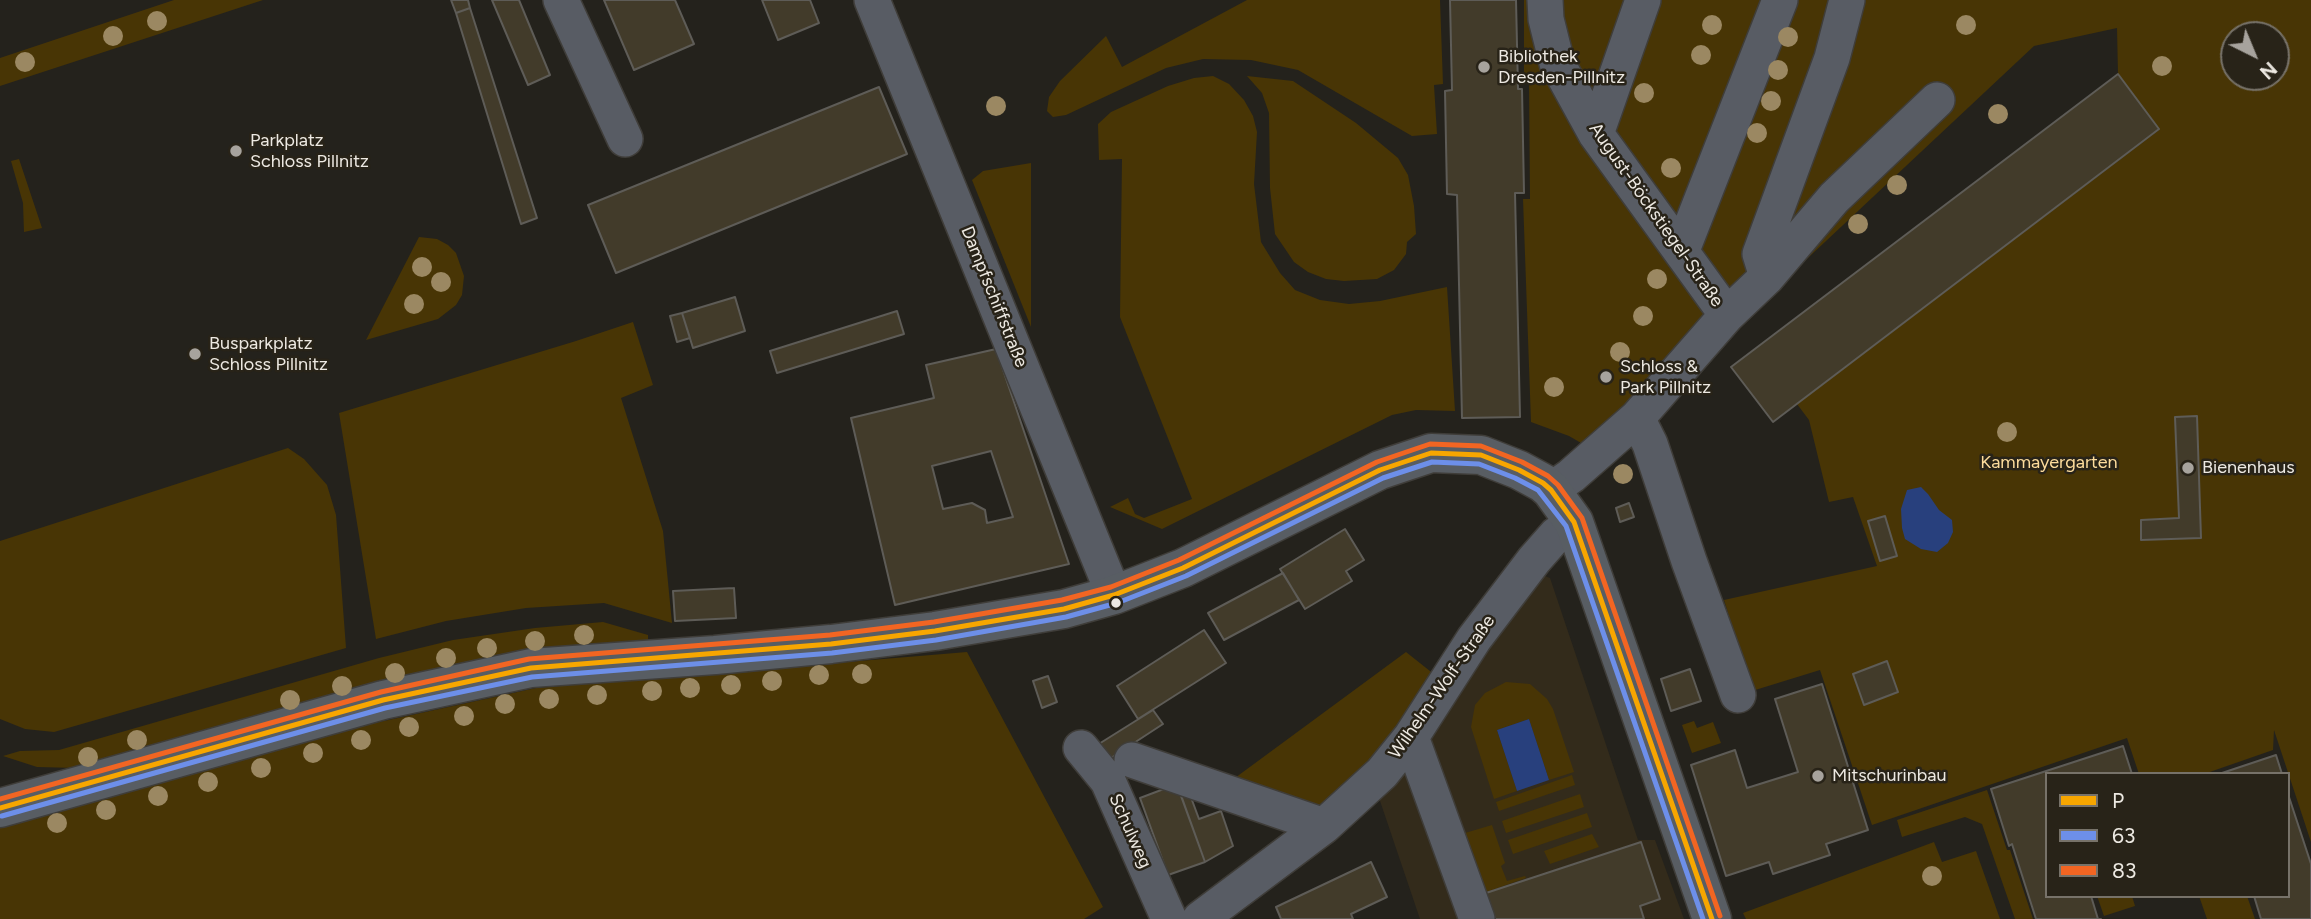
<!DOCTYPE html>
<html>
<head>
<meta charset="utf-8">
<style>
	body { margin:0 }
	#map { position:relative; width:2311px; height:919px; overflow:hidden; background:#24221c; font-family:Figtree,sans-serif }
	canvas { display:block }
	.legend { position:absolute; left:2045px; top:772px; width:245px; height:126px; box-sizing:border-box; background:#282318; border:2px solid #777269; margin:0; padding:9px 12px; list-style:none; font-size:21px; color:#ede9e2 }
	.legend li { display:flex; align-items:center; gap:14px; height:35px }
	.legend b { width:35px; border:2px solid #777269 }
	.north { position:absolute; left:2220px; top:21px; width:70px; height:70px; box-sizing:border-box; background:#282318; border:2px solid #777269; border-radius:50%; rotate:137deg; font-size:19px; font-weight:700; line-height:28px; text-align:center; color:#ede9e2 }
	.north::after { content:''; display:block; margin:auto; width:24px; height:32px; background:#a7a39d; clip-path:polygon(50% 0,100% 100%,50% 72%,0 100%) }
</style>
</head>
<body>
<div id="map">
<canvas width="2311" height="919"></canvas>
<ul class="legend">
<li><b style="height:9px;background:#f7a600"></b>P</li>
<li><b style="height:9px;background:#6d8fe9"></b>63</li>
<li><b style="height:9px;background:#f26522"></b>83</li>
</ul>
<div class="north">N</div>
</div>
<script>
const ctx = document.querySelector('canvas').getContext('2d');
ctx.lineJoin = 'round';
function paint(path, color) { ctx.fillStyle = color; ctx.fill(path, 'evenodd'); }
const poly = rows => new Path2D(rows.map(r => 'M' + r).join(''));
function strokePath(path, color, width, dash) { ctx.strokeStyle = color; ctx.lineWidth = width; ctx.lineCap = dash ? 'butt' : 'round'; ctx.setLineDash(dash || []); ctx.stroke(path); }
function label(font, color, halo, rows, align = 'center') {
  ctx.font = font + ' Figtree,sans-serif'; ctx.lineWidth = 5; ctx.setLineDash([]); ctx.textBaseline = 'middle'; ctx.strokeStyle = halo; ctx.fillStyle = color; for (const [text, x, y, turn = 0] of rows) {
    ctx.save(); ctx.translate(x, y); ctx.rotate((+turn || 0) * Math.PI / 180); ctx.textAlign = isNaN(turn) ? turn : align; if (halo) ctx.strokeText(text, 0, 0); ctx.fillText(text, 0, 0); ctx.restore();
  }
}
const built = poly([
	[1545,576,1550,578,1638,840,1655,840,1684,919,1420,919,1378,795,1529,589]
]);
const green = poly([
	[174,0,263,0,0,86,0,58],
	[1247,0,1440,0,1443,84,1434,85,1437,134,1412,136,1298,70,1251,60,1203,59,1166,68,1066,115,1053,117,1047,111,1049,97,1060,81,1106,36,1122,67],
	[1524,0,2311,0,2311,842,2274,730,2273,750,2204,774,2139,774,2127,738,1872,825,1820,670,1752,691,1724,600,1877,566,1853,497,1829,502,1809,420,1797,404,2159,130,2118,74,2117,28,2034,46,1730,331,1602,455,1569,436,1531,422,1523,199,1530,199,1529,80,1524,79],
	[2234,35,2276,35,2276,77,2234,77],
	[1213,76,1229,84,1244,100,1253,116,1257,132,1254,184,1261,242,1280,273,1295,290,1320,300,1349,304,1380,301,1447,287,1455,411,1416,410,1392,415,1162,529,1110,507,1128,498,1135,514,1144,518,1192,499,1120,317,1122,159,1099,160,1098,124,1111,112,1168,86,1194,78],
	[1247,76,1293,81,1356,123,1398,158,1408,175,1414,206,1416,234,1407,242,1406,254,1394,270,1377,279,1344,281,1326,279,1308,272,1294,262,1275,234,1270,188,1269,113,1262,93],
	[19,159,42,228,24,232,23,203,11,161],
	[1031,163,1031,327,972,180,983,171],
	[419,237,437,239,448,245,456,253,464,276,462,295,456,305,438,319,366,340],
	[633,322,653,385,621,398,663,531,672,623,604,603,526,608,446,621,376,639,339,413,576,341],
	[288,448,304,459,327,485,336,515,346,648,54,732,25,729,0,719,0,541],
	[603,622,648,635,648,640,540,649,461,663,77,768,37,767,3,756,20,751,59,750,379,658,453,640,535,628],
	[967,652,1103,907,1084,919,0,919,0,826,370,724,536,688],
	[1406,652,1435,675,1394,740,1314,816,1224,786],
	[1506,682,1530,684,1547,699,1553,709,1574,772,1549,780,1529,719,1497,730,1517,791,1494,799,1471,727,1475,705,1485,693],
	[1694,721,1697,728,1713,722,1721,743,1692,753,1682,725],
	[1572,775,1575,785,1499,811,1496,802],
	[1987,790,2007,850,2010,850,2033,919,2015,919,1982,824,1965,817,1902,837,1897,820],
	[1580,794,1584,807,1506,833,1502,821],
	[1587,813,1592,827,1513,854,1508,840],
	[1492,825,1505,863,1501,866,1507,881,1525,876,1526,878,1486,892,1465,833],
	[1592,834,1599,847,1550,864,1544,851],
	[1934,842,1942,862,1976,851,2000,919,1746,919,1743,913],
	[2097,896,2132,896,2135,906,2104,916],
	[2199,896,2247,896,2255,919,2207,919]
]);
const water = poly([
	[1921,487,1928,494,1939,510,1952,520,1953,532,1948,543,1937,552,1921,549,1905,539,1902,528,1901,509,1907,490],
	[1529,719,1549,780,1517,791,1497,730]
]);
const building = poly([
	[451,0,468,0,470,8,456,13,451,0],
	[492,0,519,0,550,75,528,85,492,0],
	[604,0,675,0,694,44,634,70,604,0],
	[762,0,810,0,819,23,778,40,762,0],
	[1450,0,1516,0,1518,89,1522,89,1524,193,1515,193,1520,417,1462,418,1457,195,1447,194,1445,91,1452,90,1450,0],
	[470,8,537,218,521,224,456,13,470,8],
	[2118,74,2159,129,1773,422,1731,367,2118,74],
	[879,87,907,154,616,273,588,205,879,87],
	[735,297,745,331,693,348,682,313,735,297],
	[897,311,904,334,777,373,770,351,897,311],
	[682,313,690,338,677,342,670,316,682,313],
	[996,349,1069,564,895,605,851,418,934,398,926,365,996,349],
	[991,451,1013,517,987,523,985,510,972,503,943,509,932,466,991,451],
	[2197,416,2201,538,2141,540,2141,520,2179,518,2175,417,2197,416],
	[1629,503,1634,517,1620,522,1616,508,1629,503],
	[1885,516,1897,556,1880,561,1868,521,1885,516],
	[1345,529,1364,560,1346,571,1352,581,1305,609,1280,569,1345,529],
	[1283,573,1299,600,1224,640,1208,613,1283,573],
	[734,588,736,618,675,621,673,591,734,588],
	[1204,630,1226,663,1138,719,1117,686,1204,630],
	[1887,661,1898,692,1864,705,1853,674,1887,661],
	[1690,669,1701,701,1671,711,1661,679,1690,669],
	[1048,676,1057,702,1042,708,1033,681,1048,676],
	[1822,684,1868,830,1826,844,1830,855,1773,874,1769,862,1726,876,1691,765,1735,750,1747,788,1798,772,1775,699,1822,684],
	[1153,710,1163,724,1111,758,1094,747,1153,710],
	[2123,746,2132,774,2047,774,2047,896,2091,896,2098,919,2101,919,2036,919,2012,844,2009,846,1991,789,2123,746],
	[2276,755,2282,774,2219,774,2276,755],
	[1177,784,1205,862,1168,875,1140,798,1177,784],
	[1189,792,1199,819,1221,811,1233,846,1205,862,1181,796,1189,792],
	[2288,794,2311,864,2311,919,2261,919,2254,896,2288,896,2288,794],
	[1641,842,1660,899,1640,906,1644,919,1495,919,1486,893,1641,842],
	[1371,862,1387,897,1351,914,1353,919,1281,919,1276,907,1371,862]
]);
const minor = poly([
	[561,0,625,139],
	[872,0,1114,595],
	[1545,0,1546,19,1557,63,1596,134,1727,315],
	[1596,134,1643,0],
	[1682,250,1780,0],
	[1767,277,1760,254,1832,58,1847,0],
	[1637,418,1650,444,1689,561,1738,695],
	[1551,490,1571,476,1637,418,1727,315,1767,277,1834,198,1937,100],
	[1411,737,1477,919],
	[1081,748,1108,781,1169,919],
	[1132,760,1324,826],
	[1200,919,1324,826,1382,773,1411,737,1474,639,1534,560,1556,535,1574,522]
]);
const major = poly([
	[0,808,383,700,531,668,715,655,831,644,935,631,1064,609,1114,595,1183,568,1380,470,1431,453,1481,455,1519,470,1543,483,1551,490,1574,522,1712,919]
]);
const bus1 = poly([
	[0,808,383,700,531,668,831,644,935,631,1064,609,1114,595,1183,568,1380,470,1431,453,1481,455,1519,470,1543,483,1551,490,1574,522,1712,919]
]);
const bus2 = poly([
	[2,816,385,708,532,677,832,653,936,640,1066,617,1117,603,1186,576,1383,478,1432,462,1479,464,1515,478,1538,490,1566,526,1703,919]
]);
const bus3 = poly([
	[0,799,381,692,529,659,830,635,934,622,1062,600,1111,587,1179,560,1377,462,1430,444,1481,446,1522,462,1548,476,1558,485,1582,518,1720,916]
]);
const trees = [
	[157,21],
	[1712,25],
	[1966,25],
	[113,36],
	[1788,37],
	[1701,55],
	[25,62],
	[2162,66],
	[1778,70],
	[1644,93],
	[1771,101],
	[996,106],
	[1998,114],
	[1757,133],
	[1671,168],
	[1897,185],
	[1858,224],
	[422,267],
	[1657,279],
	[441,282],
	[414,304],
	[1643,316],
	[1620,352],
	[1554,387],
	[2007,432],
	[1623,474],
	[584,635],
	[535,641],
	[487,648],
	[446,658],
	[395,673],
	[862,674],
	[819,675],
	[772,681],
	[731,685],
	[342,686],
	[690,688],
	[652,691],
	[597,695],
	[549,699],
	[290,700],
	[505,704],
	[464,716],
	[409,727],
	[137,740],
	[361,740],
	[313,753],
	[88,757],
	[261,768],
	[208,782],
	[158,796],
	[106,810],
	[57,823],
	[1932,876]
];
const markers = [
	[1484,67,7,"#a7a39d"],
	[236,151,7,"#a7a39d"],
	[195,354,7,"#a7a39d"],
	[1606,377,7,"#a7a39d"],
	[2188,468,7,"#a7a39d"],
	[1116,603,6,"#ede9e2"],
	[1818,776,7,"#a7a39d"]
];
const poiNames = [
	["Bibliothek",1498,57],
	["Dresden-Pillnitz",1498,78],
	["Parkplatz",250,141],
	["Schloss Pillnitz",250,162],
	["Busparkplatz",209,344],
	["Schloss Pillnitz",209,365],
	["Schloss &",1620,367],
	["Park Pillnitz",1620,388],
	["Bienenhaus",2202,468],
	["Mitschurinbau",1832,776]
];
const streetNames = [
	["August-Böckstiegel-Straße",1656,215,55],
	["Dampfschiffstraße",994,297,68],
	["Wilhelm-Wolf-Straße",1442,687,-55],
	["Schulweg",1130,831,66]
];
const parkNames = [
	["Kammayergarten",2049,463]
];
paint(built, '#332b1b');
paint(green, '#483505');
paint(water, '#28407d');
paint(building, '#423b2a');
strokePath(building, '#5e5c57', 2);
strokePath(minor, '#3f3d39', 38);
strokePath(major, '#3f3d39', 41);
strokePath(minor, '#585c64', 35);
strokePath(major, '#585d63', 38);
strokePath(bus1, '#f7a600', 5);
strokePath(bus2, '#6d8fe9', 5);
strokePath(bus3, '#f26522', 5);
ctx.fillStyle = '#9b8862';
for (const [x, y] of trees) { ctx.beginPath(); ctx.arc(x, y, 10, 0, 2 * Math.PI); ctx.fill(); }
for (const [x, y, r, color] of markers) { const dot = new Path2D(); dot.arc(x, y, r, 0, 2 * Math.PI); ctx.fillStyle = color; ctx.fill(dot); strokePath(dot, '#282318', 2.5); }
label('18px', '#ede9e2', '#282318', poiNames, 'left');
label('18px', '#ede9e2', '#282318', streetNames);
label('18px', '#fddc9c', '#282318', parkNames);
</script>
</body>
</html>
